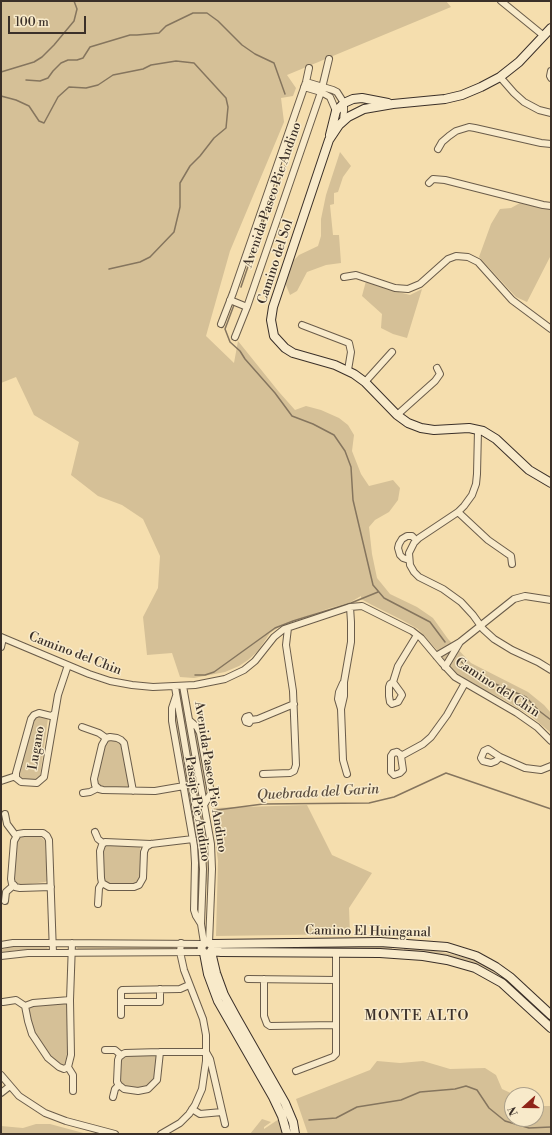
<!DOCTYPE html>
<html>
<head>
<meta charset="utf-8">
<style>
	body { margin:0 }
	#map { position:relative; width:552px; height:1135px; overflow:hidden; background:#f5deae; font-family:"Libre Bodoni",serif }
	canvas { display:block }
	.frame { position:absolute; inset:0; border:2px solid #3b3029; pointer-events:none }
	.north { position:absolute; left:504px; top:1087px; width:40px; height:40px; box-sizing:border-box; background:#f8eaca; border:1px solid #aca08a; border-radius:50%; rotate:249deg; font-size:11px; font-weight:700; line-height:16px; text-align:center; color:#3b3029 }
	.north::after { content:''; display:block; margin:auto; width:14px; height:18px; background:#8f2418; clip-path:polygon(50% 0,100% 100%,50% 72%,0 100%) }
	.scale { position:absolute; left:8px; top:16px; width:78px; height:18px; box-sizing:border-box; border:2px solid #3b3029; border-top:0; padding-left:5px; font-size:12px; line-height:14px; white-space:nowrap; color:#3b3029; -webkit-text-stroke:3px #f8eaca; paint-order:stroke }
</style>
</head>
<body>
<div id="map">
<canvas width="552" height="1135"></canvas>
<div class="frame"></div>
<div class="north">N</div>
<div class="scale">100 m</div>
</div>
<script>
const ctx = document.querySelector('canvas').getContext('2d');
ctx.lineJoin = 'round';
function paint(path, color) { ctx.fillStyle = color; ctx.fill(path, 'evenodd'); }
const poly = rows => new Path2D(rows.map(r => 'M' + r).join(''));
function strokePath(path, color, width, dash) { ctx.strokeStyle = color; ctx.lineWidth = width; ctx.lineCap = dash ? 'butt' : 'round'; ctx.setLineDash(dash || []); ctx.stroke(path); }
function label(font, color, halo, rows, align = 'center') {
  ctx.font = font + ' "Libre Bodoni",serif'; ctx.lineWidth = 3; ctx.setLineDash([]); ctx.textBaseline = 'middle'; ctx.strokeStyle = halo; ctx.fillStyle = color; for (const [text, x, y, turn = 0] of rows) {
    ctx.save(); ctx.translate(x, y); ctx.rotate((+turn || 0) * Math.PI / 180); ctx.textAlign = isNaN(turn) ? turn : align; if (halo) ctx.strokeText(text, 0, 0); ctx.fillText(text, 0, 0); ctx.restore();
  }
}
const green = poly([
	[1,1,446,1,451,7,287,75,296,88,293,96,281,98,284,122,230,251,206,336,234,363,238,341,279,392,295,410,306,406,321,410,339,418,348,425,354,435,352,451,361,474,369,486,393,480,400,488,398,500,389,512,375,520,369,527,372,554,377,578,390,594,417,607,433,618,448,639,471,663,528,692,544,705,551,713,551,733,531,716,504,700,471,683,451,670,436,649,418,629,402,620,372,605,361,599,361,596,349,603,330,608,282,625,270,633,258,651,248,660,239,666,225,672,194,678,180,677,172,653,147,655,143,617,158,588,160,556,143,519,122,505,98,496,71,475,79,442,34,415,16,377,1,383],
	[340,152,351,166,343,177,338,192,334,193,334,204,330,205,333,235,339,235,341,263,326,265,307,272,297,291,290,295,284,280,290,264,299,255,318,246,321,236,321,219,326,195],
	[520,203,551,209,551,255,527,302,516,297,479,257,491,224,500,209,511,208],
	[366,281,387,289,410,295,422,289,407,338,393,334,381,328,382,314,362,296],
	[180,693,182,694,207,831,209,873,207,927,208,890,206,881,206,866,204,840,179,694],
	[175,708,198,835,201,864,199,915,196,911,198,870,197,845,175,720],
	[40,715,48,718,40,776,38,780,21,780,18,775,34,719],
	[194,728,199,734,209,792,206,799],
	[108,740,111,740,119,742,122,746,129,782,128,788,101,787,99,785,98,782,100,765,105,745],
	[307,805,332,855,372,873,349,908,350,934,216,936,218,861,211,808],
	[23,836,40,836,45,841,47,881,45,882,21,885,15,882,14,879,16,841,19,838],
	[107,844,139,846,140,847,141,874,139,882,135,885,108,885,104,883,102,851],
	[390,945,392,946,392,949,220,949,220,947],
	[47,946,48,949,46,950,19,950,1,952,1,950,10,947],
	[76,946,174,946,173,949,78,949],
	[404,948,427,949,473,959,485,964,495,970,515,986,516,989,513,989,493,972,470,962,440,955,404,951],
	[68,1003,70,1062,64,1065,55,1060,44,1050,34,1033,28,1007,34,1005],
	[126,1055,157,1056,154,1078,149,1086,140,1089,123,1086,121,1083,120,1061,121,1058],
	[377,1061,400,1063,423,1061,450,1069,485,1068,496,1075,502,1089,515,1095,512,1095,512,1119,536,1119,536,1104,542,1106,551,1106,551,1134,308,1134,296,1099,370,1070],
	[262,1119,271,1122,264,1127,264,1129,279,1119,282,1134,250,1134],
	[36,1124,50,1124,87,1134,1,1134,1,1126,23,1128]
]);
const stream = poly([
	[1,72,34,62,42,57,54,45,74,21,77,9,74,1],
	[26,80,40,81,48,78,53,71,61,63,68,60,77,60,83,58,90,47,130,35,137,35,159,33,166,26,193,13,207,13,218,21,242,45,255,54,274,63,285,94],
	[1,96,16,100,29,106,39,121,44,123,58,97,69,87,86,88,98,85,113,75,143,69,151,65,176,61,194,63,226,98,228,107,226,128,214,138,200,156,190,166,180,183,180,207,174,232,150,257,140,262,109,269],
	[241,287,269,205,293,147],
	[234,305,225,329,230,342,240,351,245,359,275,393,292,416,313,424,334,435,345,451,351,467,353,500,373,585,384,598,430,622,445,642],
	[460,661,486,680,526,697,538,710,551,720],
	[195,675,205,675,214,672,275,628,293,621,351,603,378,592],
	[217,810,263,804,369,803,394,797,446,773,551,809],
	[309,1120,336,1118,357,1107,401,1100,420,1092,455,1089,466,1086,477,1090,489,1108,505,1121,529,1128,551,1127]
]);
const street = poly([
	[501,1,544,36],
	[551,71,550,76,551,78],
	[500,77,514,93,524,102,539,110,551,113],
	[306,82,333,90,337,92,344,103,344,111,343,121],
	[304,87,321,92,330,97,336,111],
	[438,149,442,142,449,136,456,131,469,127,475,128,541,143,551,144],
	[429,183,433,179,445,180,543,205,551,206],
	[344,277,356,275,395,288,408,289,420,284,448,259,456,256,468,257,478,262,512,300,551,329],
	[230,300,247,307],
	[221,324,233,293,306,82,309,68],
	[302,325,349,343,351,352,348,370],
	[235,337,247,307,321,92,329,59],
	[365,382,392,352],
	[397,415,435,381,440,374,437,368],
	[478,430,477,474,476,484,472,495,464,506,458,512,419,538,414,543,409,553,410,565,414,572,419,577,443,589,461,602,473,615,483,629,494,639,512,650,538,662,551,670],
	[458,512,488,540,511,556,512,564],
	[409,560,403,558,400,555,398,548,399,544,402,539,407,536,412,536,416,540],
	[1,637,89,674,110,681,132,685,153,687,195,685,225,679,244,670,255,661,274,637,284,629,350,607,362,606,412,631,421,638,442,663,455,677,517,713,537,727,551,741],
	[1,647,3,638],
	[436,656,460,642,514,599,525,596,551,600],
	[445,667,460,642],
	[393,682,401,693,402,695,398,702,392,704,390,702,389,696,389,687,390,684,393,682],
	[393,682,398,666,417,635],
	[343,683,339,692,338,699,341,709,343,760,347,774],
	[183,686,211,844,212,869,209,943],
	[175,687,201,839,203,869,201,924,204,943],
	[176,696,172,708,172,721,194,846,195,863,194,910,196,916,201,924],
	[341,709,344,696,344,682,351,642,351,622,350,607],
	[54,714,51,716,39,713,34,715,31,719,16,773,16,778,21,782,37,783,44,777,58,695,68,665],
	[189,720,197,727,200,733,211,793,204,805],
	[251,720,249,716,246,717,245,719,246,722,249,723,251,720,258,719,294,704],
	[82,727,99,733,106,738],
	[397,752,400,754,401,756,403,770,400,773,394,775,391,772,391,756,393,753,397,752],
	[401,756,423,744,431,737,447,715,465,683],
	[500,757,496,761,491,763,483,761,481,758,484,751,488,749,500,757,525,768,541,770,551,766],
	[263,774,290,773,294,771,296,765,293,691,286,645,288,628],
	[1,781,16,776],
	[133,791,124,743,121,740,117,738,110,737,106,738,102,745,94,779,95,785,99,789,103,790,155,791,184,786],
	[83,793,90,792,98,788],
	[5,814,7,824,16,836],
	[95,832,98,839,103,843],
	[151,844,146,847,144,852,143,878,139,885,134,887,109,887,102,883,101,878,100,851,102,845,105,842,151,844,193,839],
	[51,887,20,888,15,887,12,884,11,879,14,841,18,834,24,833,43,833,47,836,49,840,53,953],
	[5,901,6,892,14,885],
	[98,904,99,888,102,883],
	[1,945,13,943,53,943,203,944],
	[1,956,28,953,203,952],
	[248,979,336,980],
	[264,979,264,1016,267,1024,270,1026,336,1025],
	[70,1000,33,1003,25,1006,28,1021,32,1034,48,1058,59,1067,64,1069,68,1067,71,1055,70,1000,72,943],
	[3,1002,16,1000,25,1006],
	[121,1002,160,1002,160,989],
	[121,1015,121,991,122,990,180,989,189,985],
	[105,1050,115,1050,121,1055],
	[160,1052,157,1080,148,1089,138,1091,124,1089,119,1085,117,1082,118,1060,119,1057,123,1054,125,1053,160,1052,206,1052,210,1059,225,1124],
	[68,1067,73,1075,73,1091],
	[296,1071,333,1057,336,1054,336,953],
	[1,1075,19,1096,45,1113,66,1121,115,1134],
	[1,1093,10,1086],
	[113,1097,115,1089,119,1085],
	[192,1109,200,1114,222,1112],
	[161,1134,180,1123,189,1114,195,1105,202,1089,206,1061,206,1035,203,1019,184,970,180,952,181,943]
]);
const secondary = poly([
	[551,28,519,62,500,77,481,87,462,95,445,99,393,104,364,109,348,117,339,125,329,140,273,307,271,320,274,336,285,348,293,353,335,365,354,374,365,382,397,415,408,423,421,428,434,430,469,428,483,431,496,439,529,470,551,483],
	[330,135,336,111,344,103,353,99,362,98,388,103],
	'201.5 948a5.5 5.5 0 1 1 11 0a5.5 5.5 0 1 1-11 0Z',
	[211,944,380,942,447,947,476,956,496,967,510,977,551,1015],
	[211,951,221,952,380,953,423,956,447,960,475,968,502,983,551,1028],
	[211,952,216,973,224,995,236,1017,285,1103,293,1122,295,1134],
	[204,953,208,974,218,1001,273,1097,282,1116,287,1134]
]);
const streetNames = [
	["Avenida Paseo Pie Andino",273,195,-71],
	["Camino del Sol",276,262,-72],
	["Camino del Chin",75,654,21],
	["Camino del Chin",497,688,33],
	["Lugano",37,748,-80],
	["Avenida Paseo Pie Andino",210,777,81],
	["Pasaje Pie Andino",197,809,81],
	["Camino El Huinganal",368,932,1]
];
const waterNames = [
	["Quebrada del Garin",318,793,-3]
];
const neighbourhoodNames = [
	["MONTE ALTO",417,1017]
];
paint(green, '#d5c097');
strokePath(stream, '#85755e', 1.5);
strokePath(street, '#6a5c4a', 8);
strokePath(secondary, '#3b3029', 10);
strokePath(street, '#f8eaca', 6);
strokePath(secondary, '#f8eaca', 8);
label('13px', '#3b3029', '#f8eaca', streetNames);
label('italic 14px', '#5a4d3f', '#f8eaca', waterNames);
ctx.letterSpacing = '1px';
label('14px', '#3b3029', '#f8eaca', neighbourhoodNames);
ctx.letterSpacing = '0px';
</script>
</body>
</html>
